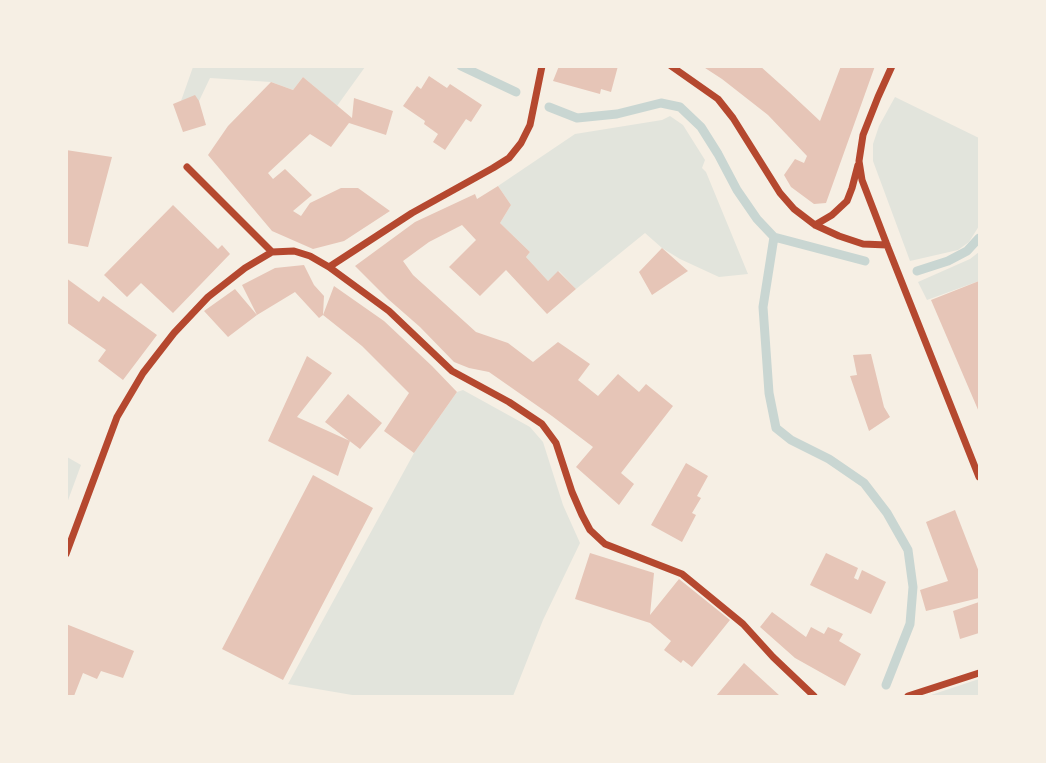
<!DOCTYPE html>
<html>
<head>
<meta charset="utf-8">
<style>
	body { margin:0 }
	#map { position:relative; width:1046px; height:763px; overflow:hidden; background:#f6efe4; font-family:Inter,sans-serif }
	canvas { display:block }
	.frame { position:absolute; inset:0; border:68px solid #f6efe4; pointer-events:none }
</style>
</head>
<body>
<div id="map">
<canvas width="1046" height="763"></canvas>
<div class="frame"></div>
</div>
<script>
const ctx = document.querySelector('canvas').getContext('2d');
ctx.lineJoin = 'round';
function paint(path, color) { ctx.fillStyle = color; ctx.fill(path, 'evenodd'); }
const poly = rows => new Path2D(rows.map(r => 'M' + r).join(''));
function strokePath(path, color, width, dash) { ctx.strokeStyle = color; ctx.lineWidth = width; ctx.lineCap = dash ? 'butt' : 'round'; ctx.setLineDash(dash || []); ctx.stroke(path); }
const green = poly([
	[193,67,365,67,337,106,303,77,293,90,271,82,210,78,199,101,181,101],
	[895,97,979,138,979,226,969,242,958,250,910,261,873,161,873,144,879,126],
	[670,116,683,125,705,160,702,168,706,172,748,274,719,277,680,259,662,248,645,233,576,289,559,271,548,281,526,257,530,252,500,223,511,205,498,186,575,134,662,120],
	[979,252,979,281,927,300,918,282,970,259],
	[463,390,530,427,543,442,563,505,580,543,543,620,513,696,358,696,288,684,414,453,457,392],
	[67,457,81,465,67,503],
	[979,679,979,696,928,696]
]);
const stream = poly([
	[461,66,516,92],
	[549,107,577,118,617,114,661,103,680,107,701,127,718,154,737,190,757,219,774,237,865,261],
	[774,237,763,307,769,393,776,428,791,440,829,459,864,483,887,513,908,550,913,587,910,624,886,685],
	[917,271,948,261,967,251,979,238]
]);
const building = poly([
	[559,66,618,66,611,92,601,89,600,94,553,81],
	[702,66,760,66,789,92,820,121,841,66,875,66,826,203,814,204,791,187,784,175,795,159,804,163,807,156,768,115,722,79],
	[429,76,447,88,450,84,482,105,471,122,466,119,445,150,433,142,438,134,424,124,425,121,403,106,417,86,421,89],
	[303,77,352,118,354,98,393,111,386,135,349,123,331,147,310,134,268,173,273,179,285,169,312,195,293,211,301,216,310,203,341,188,358,188,390,211,344,241,313,249,272,231,208,155,228,126,271,82,293,90],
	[195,95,199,101,206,125,183,132,173,104],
	[66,150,112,157,88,247,66,243],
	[498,186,511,205,500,223,530,252,526,257,548,281,558,271,576,289,547,314,506,270,480,296,449,267,476,240,462,225,429,242,403,261,413,275,476,332,508,343,533,362,558,342,590,364,578,380,598,396,618,374,639,392,646,384,673,406,621,473,634,484,619,505,576,467,593,447,552,416,489,372,469,368,454,362,420,327,388,299,355,266,415,222,475,194,477,199],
	[173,205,218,249,222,245,230,254,173,313,141,283,127,297,104,275],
	[662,248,688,271,652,295,639,272],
	[304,265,314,285,324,296,323,315,319,318,295,292,257,315,242,285,275,268],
	[66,278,99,302,103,296,157,335,123,380,98,361,106,350,66,322],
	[979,281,979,412,931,300],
	[334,286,384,321,432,366,457,392,414,453,384,431,409,393,362,346,323,315],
	[235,289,257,315,228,337,204,311],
	[871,354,884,407,890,417,869,431,850,376,857,375,853,355],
	[307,356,332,373,297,417,350,441,338,476,268,441],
	[348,394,382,423,360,449,325,422],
	[686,463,708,476,697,496,701,498,692,513,696,515,682,542,651,525],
	[313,475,373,508,283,680,222,649],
	[955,510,979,572,979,598,926,611,920,590,948,581,926,522],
	[590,553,654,573,650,615,679,579,730,620,692,667,683,660,681,663,664,650,671,641,650,623,575,599],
	[826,553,858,568,854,578,858,580,862,570,886,582,871,614,810,585],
	[979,602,979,633,960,639,953,611],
	[772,612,806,637,811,627,824,634,828,627,843,634,839,641,861,654,845,686,795,658,760,627],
	[66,624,134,651,123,678,101,671,97,679,83,673,74,696,66,696],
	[744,663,780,696,716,696]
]);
const minor = poly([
	[671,66,718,99,733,118,780,193,794,209,815,225,839,236,863,244,887,245],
	[892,66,878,97,863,135,859,161,862,180,887,245,979,477],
	[187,167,272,252],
	[815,225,832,215,847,201,852,188,858,165],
	[329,267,389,311,452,371,509,402,542,424,556,443,572,492,582,515,590,530,605,544,682,574,743,624,773,657,814,696],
	[66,554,117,417,143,373,174,333,208,297,245,268,272,252,294,251,310,256,329,267,412,213,493,168,509,158,521,143,530,125,542,66],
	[908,696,979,673]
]);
paint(green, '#e2e4dc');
strokePath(stream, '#c9d6d2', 9);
paint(building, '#e6c5b7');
strokePath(minor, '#b5482f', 7);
</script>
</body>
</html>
